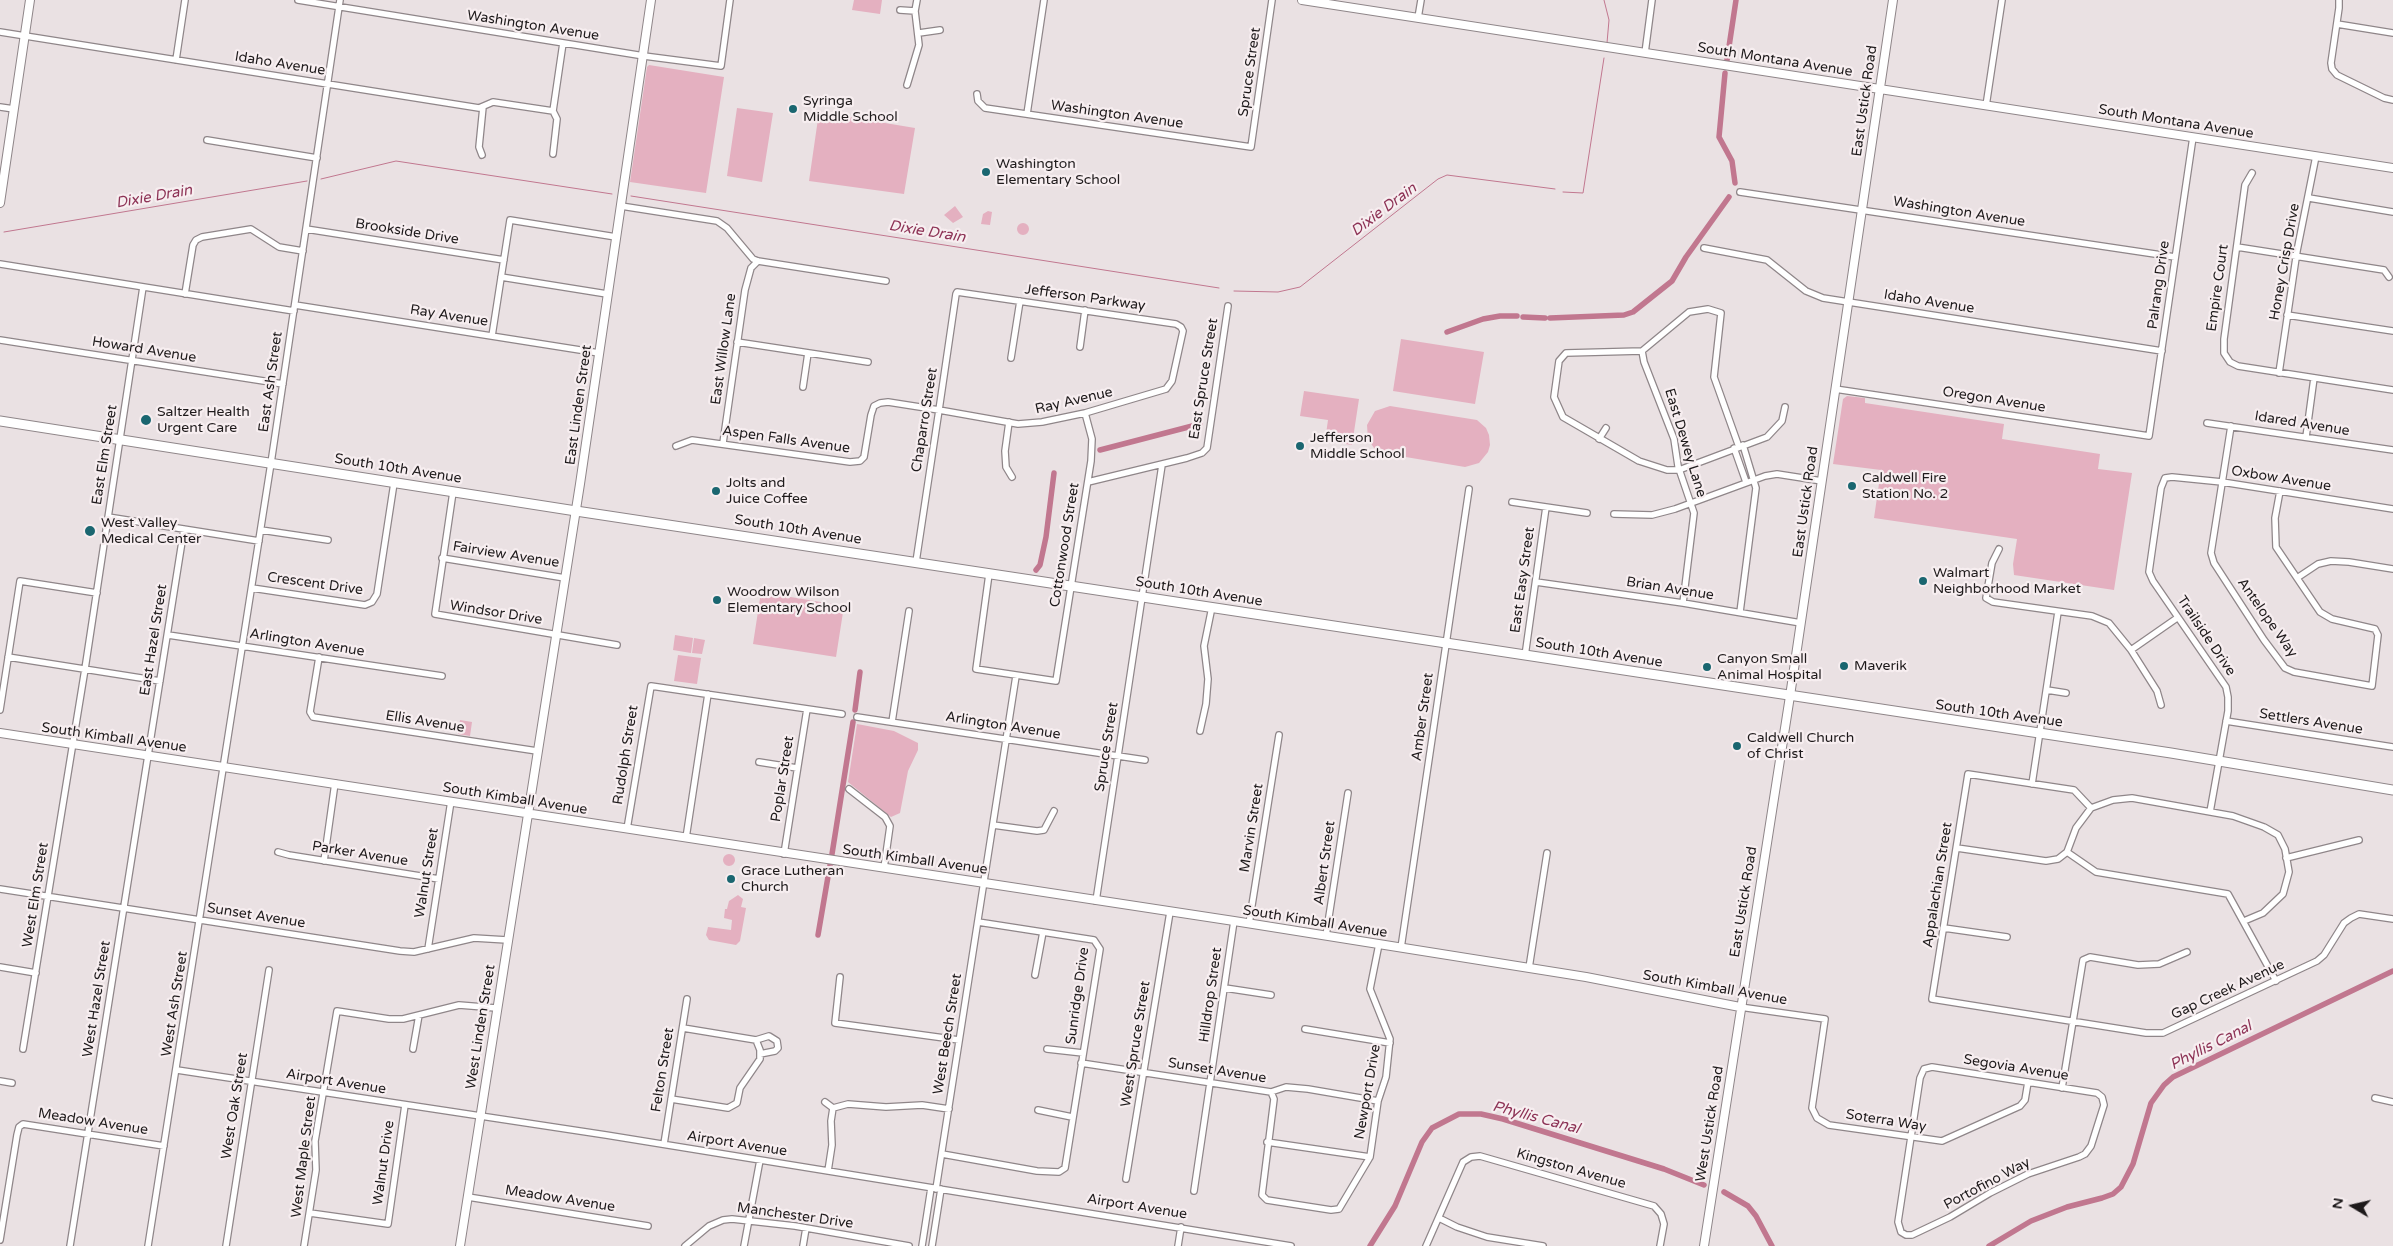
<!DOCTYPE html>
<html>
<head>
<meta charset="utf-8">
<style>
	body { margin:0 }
	#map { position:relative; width:2393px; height:1246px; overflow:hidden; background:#eae1e3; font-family:"Varela Round",sans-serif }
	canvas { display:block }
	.north { position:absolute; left:2328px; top:1181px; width:50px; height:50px; -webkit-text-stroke:4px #f7eef0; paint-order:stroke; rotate:279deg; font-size:14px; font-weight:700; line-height:20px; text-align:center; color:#1e1a1b }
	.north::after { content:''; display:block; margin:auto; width:18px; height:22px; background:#1e1a1b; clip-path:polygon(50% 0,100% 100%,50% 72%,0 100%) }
</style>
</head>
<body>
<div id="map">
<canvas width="2393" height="1246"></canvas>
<div class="north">N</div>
</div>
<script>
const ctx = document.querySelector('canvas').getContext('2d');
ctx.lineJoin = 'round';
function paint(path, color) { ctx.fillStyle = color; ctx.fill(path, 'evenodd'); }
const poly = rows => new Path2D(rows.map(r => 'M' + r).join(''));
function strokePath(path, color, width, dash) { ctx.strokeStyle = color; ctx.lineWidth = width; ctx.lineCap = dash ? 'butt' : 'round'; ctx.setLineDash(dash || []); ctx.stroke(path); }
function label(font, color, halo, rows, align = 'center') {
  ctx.font = font + ' "Varela Round",sans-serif'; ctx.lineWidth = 4.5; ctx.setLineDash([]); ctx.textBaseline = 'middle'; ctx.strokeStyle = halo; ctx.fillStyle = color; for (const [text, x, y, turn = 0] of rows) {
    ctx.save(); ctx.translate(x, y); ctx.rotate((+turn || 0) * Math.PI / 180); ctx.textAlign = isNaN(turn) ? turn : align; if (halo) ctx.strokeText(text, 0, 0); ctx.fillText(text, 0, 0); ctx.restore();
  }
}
const green = poly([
	[854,0,882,0,880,14,852,10],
	[649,65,724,77,706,193,630,182,647,67],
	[737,108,773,113,762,182,727,176],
	[819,112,915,128,904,194,809,181],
	[955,206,963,217,953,223,944,215],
	[988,211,992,212,990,225,981,224,983,214],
	'1017 229a6 6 0 1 1 12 0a6 6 0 1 1-12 0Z',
	[1401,339,1484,352,1475,404,1393,391],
	[1304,391,1359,399,1352,445,1325,441,1328,420,1300,416],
	[1847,396,1865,398,1865,403,2004,424,2002,439,2100,454,2098,469,2132,473,2114,590,2014,575,2013,564,2017,539,1874,518,1881,470,1833,464,1843,399],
	[1390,406,1477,420,1486,428,1489,435,1490,445,1488,452,1479,463,1465,467,1382,453,1374,448,1368,439,1367,425,1375,411],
	[761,592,844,606,836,657,753,644],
	[675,635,693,638,691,653,673,650],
	[694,638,705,640,702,654,692,653],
	[678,655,701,658,697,684,674,681],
	[460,720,472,722,470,736,458,734],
	[857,724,894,731,918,743,918,750,908,771,900,813,891,817,848,782],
	'723 860a6 6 0 1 1 12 0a6 6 0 1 1-12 0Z',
	[738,895,743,899,741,907,746,908,740,941,736,945,709,940,706,935,708,927,731,930,732,920,724,918,725,909,727,909,729,901]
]);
const stream = poly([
	[1604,0,1609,20,1607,43],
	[321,179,396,161,612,194],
	[1563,192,1583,193,1604,58],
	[631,196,1219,288],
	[4,232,307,181],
	[1234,291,1278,292,1300,287,1438,179,1447,175,1555,189]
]);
const canal = poly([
	[1727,60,1736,0],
	[1725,73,1719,137,1732,161,1735,183],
	[1523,317,1545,318],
	[1550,318,1624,315,1633,312,1672,281,1686,257,1729,197],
	[1447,332,1483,319,1500,316,1517,316],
	[1100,450,1200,424],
	[1036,570,1040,565,1046,537,1054,473],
	[855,710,860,672],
	[832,854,853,722],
	[818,935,830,865],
	[1724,1192,1748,1206,1756,1216,1772,1246],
	[1370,1246,1395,1206,1422,1142,1432,1128,1459,1114,1481,1114,1503,1119,1664,1169,1704,1185],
	[1989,1246,2031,1221,2067,1207,2102,1198,2113,1194,2121,1187,2133,1164,2151,1103,2164,1085,2173,1077,2393,971]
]);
const street = poly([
	[298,0,644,56,721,66,730,0],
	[2339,0,2339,8,2331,63,2332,69,2337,75,2384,98,2393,100],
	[900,10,915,11],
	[1418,18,1421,0],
	[2337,24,2393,33],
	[0,32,479,108,493,102,553,111,557,119,553,154],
	[919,33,940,30],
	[1645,53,1652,0],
	[176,60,185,0],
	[907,85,919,45,915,11,917,0],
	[977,94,978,101,985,108,1251,147,1272,0],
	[1986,106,2002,0],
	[0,107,14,109],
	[553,111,563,43],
	[1027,114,1044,0],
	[207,140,317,158],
	[482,155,479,147,483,107],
	[2252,173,2245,185,2224,339,2224,353,2230,362,2238,366,2393,390],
	[1740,192,2175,257],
	[2309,198,2393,212],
	[621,206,717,221,727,228,753,259,758,261,886,281],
	[306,229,504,260],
	[2237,247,2384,270,2389,277],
	[1704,248,1767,260,1806,291,1823,298,2162,351],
	[0,264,294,311],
	[501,277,607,294],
	[185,294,193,245,196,240,202,237,251,229,279,247,303,251],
	[295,305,599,353],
	[2287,315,2393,331],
	[492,336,510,220,616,237],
	[0,340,283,384],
	[737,342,868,362],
	[1080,347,1085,310],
	[1642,351,1644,362,1674,439,1678,466,1694,513,1683,603],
	[1011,358,1020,301],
	[2279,373,2297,251,2316,156],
	[803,387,808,353],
	[1835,389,2149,436,2193,137],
	[1009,422,1005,451,1006,467,1012,477],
	[2207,423,2393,450],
	[2231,426,2211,553,2214,563,2264,640,2285,668,2294,672,2372,686,2378,635,2375,629,2332,619,2320,612,2276,547,2275,518,2280,491],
	[2306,437,2314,378],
	[1599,439,1606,428],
	[723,443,745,290,751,268,758,261],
	[676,446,692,440,850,462,860,461,864,457,871,415,874,406,880,403,888,402,939,410,1018,424,1042,422,1085,413,1166,389,1172,381,1183,331,1181,327,1176,324,957,292,956,294,939,410,916,562],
	[1739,447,1714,377,1721,313,1708,309,1689,312,1642,351,1566,353,1559,361,1554,397,1563,417,1639,461,1667,470,1679,470,1767,437,1782,421,1785,407],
	[1734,448,1746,482],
	[1088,482,1187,458,1202,453,1207,448,1228,306],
	[453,492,435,614,617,645],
	[1512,502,1587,513],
	[1614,514,1652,515,1675,509,1765,476,1777,474,1822,481],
	[108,517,259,541],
	[261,530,328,540],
	[1999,549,1992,563,1986,598,1993,602,2092,616,2109,623,2131,650,2157,691,2161,705],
	[442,558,565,578],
	[989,574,976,669,1056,681,1091,461,1092,439,1085,413],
	[2297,578,2318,564,2331,561,2349,562,2393,569],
	[1536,582,1683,603,1801,623],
	[252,588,365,605,372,602,377,594,394,483],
	[1740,612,1756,488,1743,445],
	[168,635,442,676],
	[2131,650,2177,618],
	[1525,656,1546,507],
	[8,657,160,681],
	[319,657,310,712,313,717,537,751],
	[2047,690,2066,693],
	[0,710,20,581,97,593],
	[857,717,1145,760],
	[2226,721,2393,747],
	[892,722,909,611],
	[1200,731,1206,704,1208,679,1204,646,1212,607],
	[759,762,797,768],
	[2032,784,2058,612],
	[849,789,885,817,890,826,884,868],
	[2091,808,2074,790,1968,774,1932,999,2146,1033,2163,1033,2317,961,2324,955,2344,923,2351,918,2359,914,2393,919],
	[2210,812,2228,711,2228,697,2226,687,2153,581,2149,572,2161,488,2165,478,2172,477,2222,482,2393,509],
	[993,825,1037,831,1044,830,1054,811],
	[627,829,651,686,842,714],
	[686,838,708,694],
	[1957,848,2046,861,2058,859,2067,852,2076,828,2091,808,2113,800,2132,798,2233,816,2264,827,2278,835,2285,849,2289,872,2283,894,2263,913,2244,921],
	[278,852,289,855,439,879],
	[2067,852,2096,872,2228,894,2276,981],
	[784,854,807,709],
	[2286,858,2359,840],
	[324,861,335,783],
	[0,889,400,951,414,952,474,938,507,940],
	[1096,901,1162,465],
	[1249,924,1279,735],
	[1944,928,2007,937],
	[1326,936,1348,793],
	[1401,948,1469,489],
	[428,949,451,801],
	[0,967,36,973],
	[1529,968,1547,853],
	[1035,975,1043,932],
	[840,977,835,1023,959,1040],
	[1225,988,1271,995],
	[1740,1007,1825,1019,1812,1108,1817,1118,1829,1125,1942,1141,2020,1106,2025,1100,2028,1082],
	[683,1028,756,1040,769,1036,777,1041,778,1048,775,1051,760,1054],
	[1305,1029,1390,1043],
	[23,1049,85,669,143,287],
	[413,1049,419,1015],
	[1047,1049,1083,1053],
	[1081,1063,1271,1092,1286,1087,1308,1089,1378,1101],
	[1932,1067,2097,1093,2102,1097,2104,1105,2091,1146,2085,1154,2079,1157,2028,1174,1990,1193,1950,1217,1912,1235,1906,1235,1901,1232,1898,1222,1920,1078,1924,1069,1932,1067],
	[177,1070,606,1135,1291,1246],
	[0,1081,12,1083],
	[2062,1088,2083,960,2090,957,2138,965,2159,964,2187,952],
	[1271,1092,1274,1099,1262,1195,1267,1200,1331,1210,1339,1209,1370,1157,1378,1101,1386,1077,1390,1039,1370,989,1379,944],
	[2375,1098,2393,1102],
	[671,1099,728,1108,737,1103,740,1088,760,1059,760,1050,756,1040],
	[825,1102,833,1108],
	[1038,1110,1072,1117],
	[1267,1142,1370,1157],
	[664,1144,687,999],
	[942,1154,1037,1171,1059,1172,1065,1168,1100,949,1094,940,978,922],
	[828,1171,832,1145,831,1121,833,1108,848,1104,886,1107,922,1105,949,1109],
	[1126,1179,1170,912],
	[936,1189,1016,676],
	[1194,1191,1234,921],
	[468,1197,648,1226],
	[310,1213,388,1224,405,1105],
	[1439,1218,1457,1227,1487,1237,1543,1246],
	[0,1240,17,1135,19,1127,23,1124,164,1146],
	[70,1246,184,529],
	[148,1246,271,463,340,0],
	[226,1246,269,970],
	[304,1246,316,1170,315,1141,337,1011,389,1019,403,1019,459,1005,496,1008],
	[685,1246,709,1226,723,1220,732,1219,795,1226,909,1246],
	[744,1246,760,1160],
	[803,1246,806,1228],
	[922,1246,931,1188],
	[932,1246,941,1189],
	[1178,1246,1181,1227],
	[1426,1246,1463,1162,1471,1157,1480,1156,1654,1206,1661,1214,1664,1224,1660,1246]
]);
const secondary = poly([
	[1302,0,2393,168],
	[0,203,30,0],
	[0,733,1234,921,1586,977,1740,1007],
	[460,1246,580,484,651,0],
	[1704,1246,1790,696,1893,0]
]);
const primary = poly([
	[0,421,576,511,2171,753,2393,790]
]);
const markers = [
	[793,109,5,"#1a6670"],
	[986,172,5,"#1a6670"],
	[146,420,6,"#1a6670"],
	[1300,446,5,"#1a6670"],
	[1852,486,5,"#1a6670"],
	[716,491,5,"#1a6670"],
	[90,531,6,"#1a6670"],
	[1923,581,5,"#1a6670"],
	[717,600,5,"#1a6670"],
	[1844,666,5,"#1a6670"],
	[1707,667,5,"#1a6670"],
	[1737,746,5,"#1a6670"],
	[731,879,5,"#1a6670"]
];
const streetNames = [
	["Washington Avenue",533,26,9],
	["South Montana Avenue",1775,60,9],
	["Idaho Avenue",280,64,9],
	["Spruce Street",1250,72,-82],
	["East Ustick Road",1865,101,-82],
	["Washington Avenue",1117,115,8],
	["South Montana Avenue",2176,122,9],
	["Washington Avenue",1959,212,9],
	["Brookside Drive",407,232,9],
	["Honey Crisp Drive",2285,262,-80],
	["Palrang Drive",2159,285,-82],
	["Empire Court",2218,288,-82],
	["Jefferson Parkway",1085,298,8],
	["Idaho Avenue",1929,302,9],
	["Ray Avenue",449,316,9],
	["East Willow Lane",724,349,-82],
	["Howard Avenue",144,350,9],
	["East Spruce Street",1204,379,-81],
	["East Ash Street",271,382,-82],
	["Oregon Avenue",1994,400,9],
	["Ray Avenue",1074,401,-13],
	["East Linden Street",579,405,-82],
	["Chaparro Street",925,420,-81],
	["Idared Avenue",2302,424,9],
	["Aspen Falls Avenue",786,440,8],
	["East Dewey Lane",1685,443,73],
	["East Elm Street",105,455,-81],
	["South 10th Avenue",398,469,9],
	["Oxbow Avenue",2281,479,9],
	["East Ustick Road",1806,502,-82],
	["South 10th Avenue",798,530,9],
	["Cottonwood Street",1065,545,-81],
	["Fairview Avenue",506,555,9],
	["East Easy Street",1523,580,-82],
	["Crescent Drive",315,584,8],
	["Brian Avenue",1670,589,9],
	["South 10th Avenue",1199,592,9],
	["Windsor Drive",496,613,9],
	["Antelope Way",2267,618,55],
	["Trailside Drive",2206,636,56],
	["East Hazel Street",154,640,-81],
	["Arlington Avenue",307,643,9],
	["South 10th Avenue",1599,653,9],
	["South 10th Avenue",1999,714,8],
	["Amber Street",1423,717,-82],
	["Ellis Avenue",425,722,9],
	["Settlers Avenue",2311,722,9],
	["Arlington Avenue",1003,726,9],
	["South Kimball Avenue",114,738,8],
	["Spruce Street",1107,747,-81],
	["Rudolph Street",626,755,-81],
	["Poplar Street",783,779,-81],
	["South Kimball Avenue",515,799,9],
	["Marvin Street",1252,828,-81],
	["Parker Avenue",360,854,9],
	["South Kimball Avenue",915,860,8],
	["Albert Street",1325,863,-82],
	["Walnut Street",427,873,-81],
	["Appalachian Street",1938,885,-81],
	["West Elm Street",36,895,-81],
	["East Ustick Road",1744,902,-81],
	["Sunset Avenue",256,916,9],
	["South Kimball Avenue",1315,922,9],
	["South Kimball Avenue",1715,988,10],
	["Gap Creek Avenue",2228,990,-25],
	["Hilldrop Street",1211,995,-82],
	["Sunridge Drive",1078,996,-82],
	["West Hazel Street",97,999,-81],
	["West Ash Street",175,1004,-81],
	["West Linden Street",481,1027,-81],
	["West Beech Street",948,1034,-81],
	["West Spruce Street",1136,1044,-81],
	["Segovia Avenue",2016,1068,9],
	["Felton Street",663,1070,-81],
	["Sunset Avenue",1217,1071,9],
	["Airport Avenue",336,1082,9],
	["Newport Drive",1368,1092,-80],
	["West Oak Street",235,1106,-81],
	["Soterra Way",1886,1121,9],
	["Meadow Avenue",93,1122,9],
	["West Ustick Road",1710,1124,-81],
	["Airport Avenue",737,1144,9],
	["West Maple Street",304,1157,-83],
	["Walnut Drive",384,1163,-82],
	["Kingston Avenue",1571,1169,16],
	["Portofino Way",1987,1184,-28],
	["Meadow Avenue",560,1199,9],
	["Airport Avenue",1137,1207,9],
	["Manchester Drive",795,1216,8]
];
const poiNames = [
	["Syringa",803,101],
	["Middle School",803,117],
	["Washington",996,164],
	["Elementary School",996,180],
	["Saltzer Health",157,412],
	["Urgent Care",157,428],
	["Jefferson",1310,438],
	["Middle School",1310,454],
	["Caldwell Fire",1862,478],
	["Station No. 2",1862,494],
	["Jolts and",726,483],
	["Juice Coffee",726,499],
	["West Valley",101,523],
	["Medical Center",101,539],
	["Walmart",1933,573],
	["Neighborhood Market",1933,589],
	["Woodrow Wilson",727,592],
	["Elementary School",727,608],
	["Canyon Small",1717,659],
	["Animal Hospital",1717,675],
	["Maverik",1854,666],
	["Caldwell Church",1747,738],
	["of Christ",1747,754],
	["Grace Lutheran",741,871],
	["Church",741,887]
];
const waterNames = [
	["Dixie Drain",154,197,-10],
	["Dixie Drain",1384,210,-37],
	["Dixie Drain",927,232,9],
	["Phyllis Canal",2211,1046,-27],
	["Phyllis Canal",1536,1118,15]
];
paint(green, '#e4b0c0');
strokePath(stream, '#c1778f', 1);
strokePath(canal, '#c1778f', 5.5);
strokePath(street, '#8f8689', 8);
strokePath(secondary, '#8f8689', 10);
strokePath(primary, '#8f8689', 11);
strokePath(street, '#fff', 5.5);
strokePath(secondary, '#fff', 8);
strokePath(primary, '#fff', 9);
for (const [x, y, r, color] of markers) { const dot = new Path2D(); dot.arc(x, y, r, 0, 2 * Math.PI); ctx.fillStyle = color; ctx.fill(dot); strokePath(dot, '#f7eef0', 2); }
label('14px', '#1e1a1b', '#f7eef0', streetNames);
label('14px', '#1e1a1b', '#f7eef0', poiNames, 'left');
label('italic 15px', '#8d3356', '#f7eef0', waterNames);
</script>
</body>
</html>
